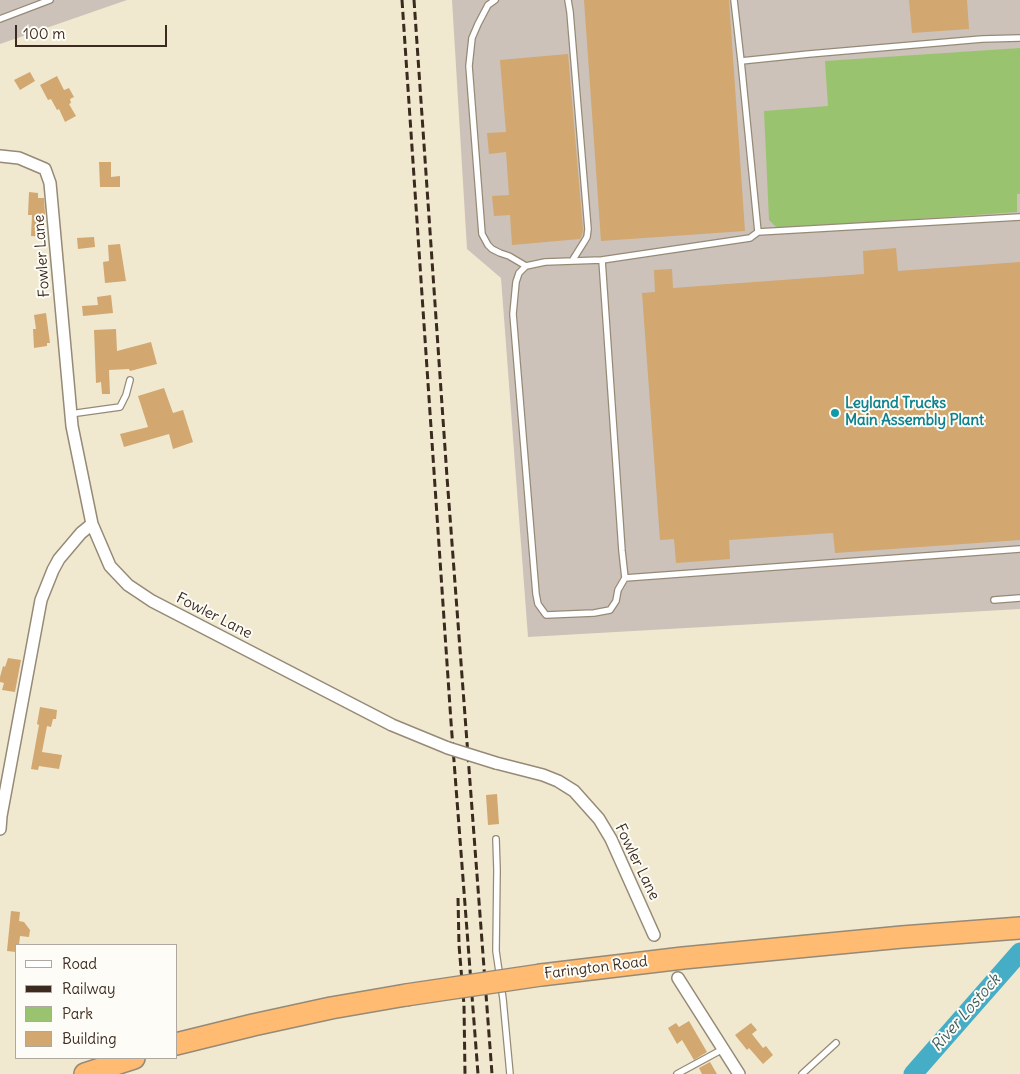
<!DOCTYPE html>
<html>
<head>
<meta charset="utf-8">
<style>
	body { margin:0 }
	#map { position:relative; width:1020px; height:1074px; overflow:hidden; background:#f0e9d0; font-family:Delius,sans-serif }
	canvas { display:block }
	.legend { position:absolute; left:15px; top:944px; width:162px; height:115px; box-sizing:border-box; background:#fdfcf7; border:1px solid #afa8a0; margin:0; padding:6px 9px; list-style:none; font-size:15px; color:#3b2a1e }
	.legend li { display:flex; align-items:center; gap:10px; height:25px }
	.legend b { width:25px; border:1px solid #afa8a0 }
	.scale { position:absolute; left:15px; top:25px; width:152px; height:22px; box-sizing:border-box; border:2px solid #3b2a1e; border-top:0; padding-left:6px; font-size:15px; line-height:18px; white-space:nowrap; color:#3b2a1e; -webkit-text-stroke:4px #fdfcf7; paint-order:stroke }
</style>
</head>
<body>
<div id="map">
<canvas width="1020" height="1074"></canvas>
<ul class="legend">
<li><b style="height:6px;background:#fff"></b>Road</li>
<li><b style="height:6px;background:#3b2a1e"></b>Railway</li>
<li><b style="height:14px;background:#9ac36f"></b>Park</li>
<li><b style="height:14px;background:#d2a770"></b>Building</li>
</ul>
<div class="scale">100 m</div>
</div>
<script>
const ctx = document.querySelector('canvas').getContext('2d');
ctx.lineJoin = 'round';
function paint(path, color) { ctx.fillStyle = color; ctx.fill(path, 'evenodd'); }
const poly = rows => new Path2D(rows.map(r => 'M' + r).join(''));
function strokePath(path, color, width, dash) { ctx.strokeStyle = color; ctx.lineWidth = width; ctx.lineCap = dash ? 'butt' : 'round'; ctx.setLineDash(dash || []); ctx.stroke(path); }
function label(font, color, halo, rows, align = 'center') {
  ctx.font = font + ' Delius,sans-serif'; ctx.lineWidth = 4; ctx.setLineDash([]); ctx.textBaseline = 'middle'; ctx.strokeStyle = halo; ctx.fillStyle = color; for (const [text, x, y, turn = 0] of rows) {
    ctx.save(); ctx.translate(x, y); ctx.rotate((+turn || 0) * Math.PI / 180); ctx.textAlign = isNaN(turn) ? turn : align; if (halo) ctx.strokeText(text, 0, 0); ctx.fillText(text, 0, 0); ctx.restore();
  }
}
const industrial = poly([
	[0,0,127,0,0,44],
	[452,0,1020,0,1020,609,528,637,501,278,467,249]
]);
const green = poly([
	[1020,48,1020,194,1017,194,1017,212,794,228,777,228,769,220,764,111,828,106,825,61]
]);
const river = poly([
	[913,1074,1020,952]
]);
const building = poly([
	[584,0,729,0,745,231,601,241],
	[909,0,967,0,969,29,912,33],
	[568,54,583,230,582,235,580,239,512,245,510,215,494,216,492,196,509,195,506,152,489,154,487,133,506,132,500,60],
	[30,72,35,81,20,90,14,80],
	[57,76,64,90,69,88,74,97,70,99,71,103,69,104,76,116,65,122,59,109,57,110,51,99,48,100,40,85],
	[99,162,111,162,111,177,120,176,120,187,100,187],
	[29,192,38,193,38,198,44,198,45,214,44,237,31,236,32,215,28,215],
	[94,237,95,247,78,249,77,238],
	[120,244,126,281,105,283,103,262,109,261,108,245],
	[896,248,898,271,1020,262,1020,540,835,553,833,533,729,540,730,559,676,563,674,539,660,540,642,293,655,292,654,270,672,269,673,288,864,274,863,251],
	[111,295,113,313,83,316,82,306,98,305,97,297],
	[46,313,50,343,47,343,47,346,34,348,33,329,36,329,34,315],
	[116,329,117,351,151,342,157,364,130,371,129,369,109,370,110,394,102,394,101,382,96,383,94,330],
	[164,388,173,413,183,410,193,442,173,449,169,434,124,447,120,434,148,427,138,396],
	[8,658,21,660,15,692,2,690,4,683,0,682,0,677,3,666,5,667],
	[40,707,57,710,56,719,53,719,51,727,47,726,42,752,62,755,59,769,39,766,38,770,31,769,39,725,37,724],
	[497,794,499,824,488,825,486,795],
	[11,911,20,912,19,921,24,922,30,930,29,937,20,936,19,945,16,945,16,952,7,951],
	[689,1021,707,1052,694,1060,682,1040,677,1044,668,1028,676,1023,679,1027],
	[751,1023,757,1030,752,1034,763,1048,766,1046,773,1055,763,1064,749,1048,747,1050,735,1035],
	[710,1062,717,1074,702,1074,699,1068]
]);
const lane = poly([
	[495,0,488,5,478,24,472,38,469,66,482,234,488,245,492,249,500,253,509,256,526,266],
	[568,0,570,12,588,229,587,237,584,242,572,261],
	[734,0,741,61],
	[0,19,50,0],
	[1020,38,982,39,809,54,741,61,758,232,1020,217],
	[758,232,750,238,602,260,622,551,625,578,1020,549],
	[602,260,545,262,526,266,519,273,516,282,513,314,536,594,538,604,546,615,594,613,610,610,616,601,618,590,625,578],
	[70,414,120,407,126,395,130,380],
	[994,600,1020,598],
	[496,839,497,870,496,951,503,999,510,1074],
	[677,1074,723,1049],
	[802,1074,836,1043]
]);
const street = poly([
	[0,156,19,158,45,169,50,183,72,426,92,524,110,566,128,585,152,601,392,725,448,748],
	[496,763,543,775,558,781,574,791,599,819,611,839,654,935],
	[0,829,1,816,41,600,53,570,59,559,81,533,92,524],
	[678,978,739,1074]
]);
const highway = poly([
	[541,975,683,958,902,937,1020,928],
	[176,1044,253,1025,331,1008,406,995],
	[85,1074,134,1058]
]);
const rail = poly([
	[402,0,451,722,478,1074],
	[414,0,447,477,492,1074],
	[458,898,459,945,464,1005,465,1074]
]);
const streetBridge = poly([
	[448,748,496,763]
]);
const highwayBridge = poly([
	[406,995,541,975]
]);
const markers = [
	[835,413,5,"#0f9aa8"]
];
const streetNames = [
	["Fowler Lane",42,256,-94],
	["Fowler Lane",214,616,27],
	["Fowler Lane",637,862,64],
	["Farington Road",596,968,-7]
];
const cultureNames = [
	["Leyland Trucks",845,404],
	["Main Assembly Plant",845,421]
];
const waterNames = [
	["River Lostock",966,1013,-49]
];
paint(industrial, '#ccc2b9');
paint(green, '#9ac36f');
strokePath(river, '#45adc5', 19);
paint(building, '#d2a770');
strokePath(lane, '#968a77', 8);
strokePath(street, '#968a77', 14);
strokePath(highway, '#968a77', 24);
strokePath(lane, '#fff', 5.5);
strokePath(street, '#fff', 11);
strokePath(highway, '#ffbb71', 21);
strokePath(rail, '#3b2a1e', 3, [8, 4]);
strokePath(streetBridge, '#968a77', 14, []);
strokePath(highwayBridge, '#968a77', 24, []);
strokePath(streetBridge, '#fff', 11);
strokePath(highwayBridge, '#ffbb71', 21);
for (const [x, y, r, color] of markers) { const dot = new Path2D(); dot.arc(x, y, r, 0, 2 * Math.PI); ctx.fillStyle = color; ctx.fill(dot); strokePath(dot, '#fdfcf7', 2); }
label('15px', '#3b2a1e', '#fdfcf7', streetNames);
label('bold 15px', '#0d838f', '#fdfcf7', cultureNames, 'left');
label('italic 16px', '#3f5e61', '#fdfcf7', waterNames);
</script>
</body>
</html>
